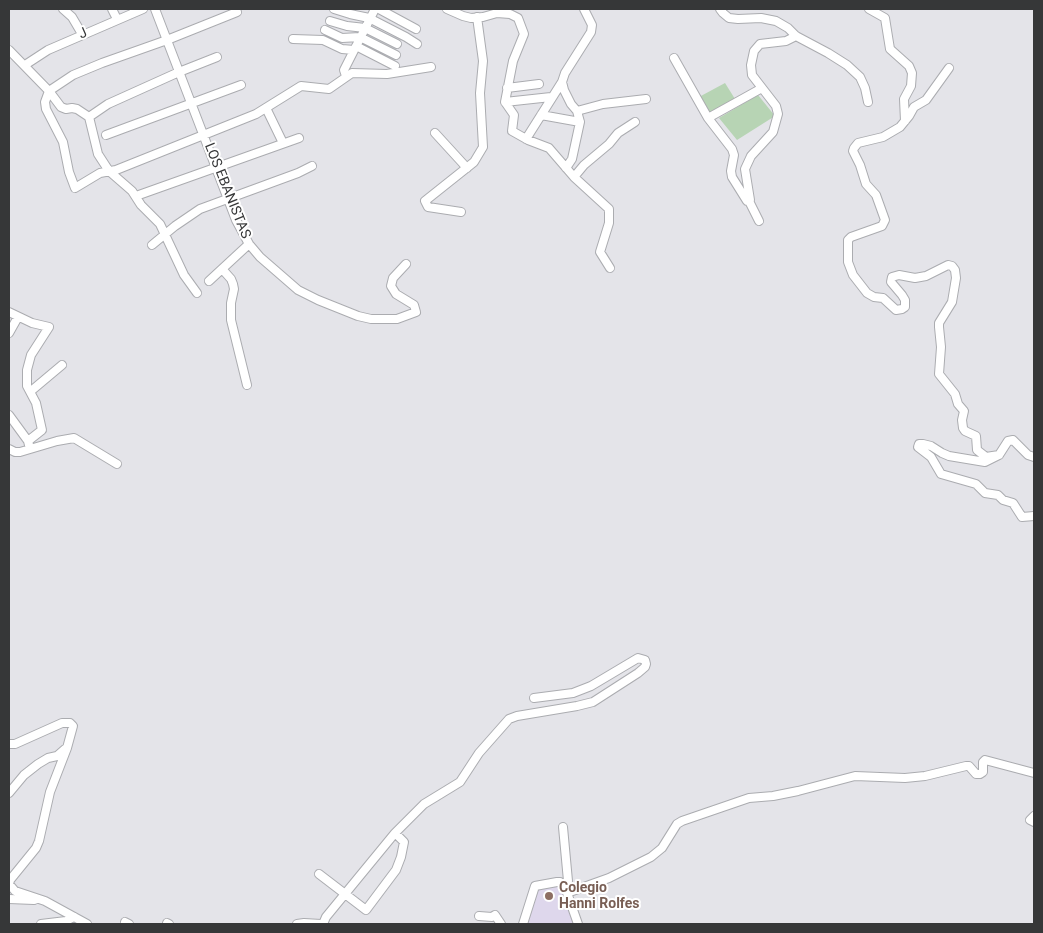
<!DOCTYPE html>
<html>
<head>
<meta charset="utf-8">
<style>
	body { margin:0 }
	#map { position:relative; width:1043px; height:933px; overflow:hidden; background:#e4e4e9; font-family:Roboto,sans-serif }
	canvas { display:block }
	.frame { position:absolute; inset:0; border:10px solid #363738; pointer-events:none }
</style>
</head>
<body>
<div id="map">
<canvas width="1043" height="933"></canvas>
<div class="frame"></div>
</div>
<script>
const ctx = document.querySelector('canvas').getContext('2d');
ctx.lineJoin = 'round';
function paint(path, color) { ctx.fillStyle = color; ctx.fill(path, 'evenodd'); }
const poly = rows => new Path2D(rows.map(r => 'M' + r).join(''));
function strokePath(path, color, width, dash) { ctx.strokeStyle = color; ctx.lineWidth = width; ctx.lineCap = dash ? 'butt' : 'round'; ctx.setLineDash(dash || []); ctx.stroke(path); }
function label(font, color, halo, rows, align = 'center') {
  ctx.font = font + ' Roboto,sans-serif'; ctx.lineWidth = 4; ctx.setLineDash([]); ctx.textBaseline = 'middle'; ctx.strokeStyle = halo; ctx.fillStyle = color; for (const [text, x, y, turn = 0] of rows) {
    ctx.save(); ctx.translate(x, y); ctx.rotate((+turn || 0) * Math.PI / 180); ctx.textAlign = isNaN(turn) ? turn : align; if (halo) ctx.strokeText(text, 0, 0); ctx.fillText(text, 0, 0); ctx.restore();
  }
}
const education = poly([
	[561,884,574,924,525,924,536,887]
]);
const green = poly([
	[725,83,735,99,710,113,699,97],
	[758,95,775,116,737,140,719,118]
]);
const minor = poly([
	[63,9,72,17,82,34],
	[112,9,117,19],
	[155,9,236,220,249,244,260,257,298,290,318,300,358,316,371,319,397,319,416,312,414,305,396,294,391,286,393,278,406,264],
	[334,9,350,14,369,18,406,37,417,44],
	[379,9,416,29],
	[447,9,463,16,471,18,483,17,497,13,510,14,518,18,524,34,513,61,505,102,514,115,512,131,528,140,549,148,574,177,609,209,609,223,600,252,610,268],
	[720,9,723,13,729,18,738,19,761,18,776,21,788,28,796,36,828,53,847,65,860,77,865,88,868,102],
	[869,9,885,18,890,49,909,66,912,73,911,86,904,99,905,121],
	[237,12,167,40,102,63,73,75,49,91,45,102,46,109,63,142,69,172,75,188,100,173,116,170,256,114,301,86,329,89,352,73,387,74,431,67],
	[330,21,347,26,365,28,397,44],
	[325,30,342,38,360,37,396,55],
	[293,39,323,40,342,49,354,50],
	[356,46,395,66],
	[9,50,49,91,61,107,66,109,72,108,77,109,89,117,98,154,109,171,132,191,141,205,160,224,184,275,197,293],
	[674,58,708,118,732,149,734,155,731,171,732,177,747,201,749,201,759,221],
	[25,65,48,50,143,9],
	[949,68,926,100,914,107,909,116,900,127,883,137,858,143,854,148,853,151,860,165,866,184,876,195,885,220,882,226,851,237,848,240,848,262,853,275,867,293,874,297,883,298,896,310,902,309,905,307,905,300,902,295,891,282,892,277,899,275,915,278,926,276,948,265,952,266,955,270,956,278,952,302,939,323,939,327,941,347,939,374,955,394,958,404,964,411,962,420,963,428,965,431,976,436,977,450,986,457,999,455],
	[346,76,344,70,375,9],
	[507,88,539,84],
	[505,102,551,97],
	[266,108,283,143],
	[577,111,603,104,646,99],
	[541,115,580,122],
	[89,117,108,104,179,72,217,57],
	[708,118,762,88],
	[435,133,467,168],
	[106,135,241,85],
	[526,139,562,82],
	[566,168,572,159,580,122,577,111,571,104,564,90,562,82,565,73,591,32,592,25,584,9],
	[574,177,584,165,609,144,618,133,635,122],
	[136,196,299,138],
	[749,201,750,200,745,169,751,156,773,132,778,114,776,106,752,75,751,65,754,51,760,44,786,41,796,36],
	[461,212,428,207,425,201,474,162,483,147,480,93,483,61,477,17],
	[152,245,175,226,200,209,298,173,312,166],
	[223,270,231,279,233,284,234,289,231,303,231,320,247,385],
	[209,281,249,244],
	[9,312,32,323,49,327,31,355,27,370,27,386,36,403,42,430,28,441],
	[9,333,18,317],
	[31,391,62,365],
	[9,415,28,441,29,445],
	[9,449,15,452,20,452,57,441,74,438,117,464],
	[1034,457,1028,455,1013,440,1008,441,999,455,985,462,949,456,942,453,931,446,923,444,919,444,918,447,931,457,941,474,976,484,985,493,998,495,1003,500,1013,503,1022,517,1034,516],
	[9,744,15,744,62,723,70,723,73,726,67,748,50,792,39,841,36,848,10,880,9,884,15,891,45,901,87,924],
	[9,793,24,775,38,764,48,758,57,756,65,749],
	[1034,816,1030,820,1034,822],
	[563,827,568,881,565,887],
	[319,874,366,910,396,870,401,857,404,842,395,833],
	[567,893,609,878,651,857,662,848,677,824,682,821,749,798,773,796,798,791,855,776,905,778,925,776,966,766,969,766,976,774,980,774,983,772,983,762,985,760,1034,773],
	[9,899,34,900],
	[479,916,492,917,495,915,501,924],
	[125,922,129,924],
	[167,923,169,924],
	[41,924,66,921,74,917],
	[297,924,304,923,321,924],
	[323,924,326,917,395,833,424,804,460,782,479,753,509,719,517,716,577,706,593,702,638,673,645,667,646,664,645,660,638,658,591,686,573,693,534,698],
	[523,924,535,886,557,882,560,882,565,887,578,924]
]);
const markers = [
	[549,896,5,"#8d6e63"]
];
const streetNames = [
	["J",83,34,-24],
	["LOS EBANISTAS",227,191,68]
];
const educationNames = [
	["Colegio",559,888],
	["Hanni Rolfes",559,904]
];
paint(education, '#ded7ec');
paint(green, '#b7d4b4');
strokePath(minor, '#abacb0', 10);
strokePath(minor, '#fff', 8);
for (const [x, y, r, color] of markers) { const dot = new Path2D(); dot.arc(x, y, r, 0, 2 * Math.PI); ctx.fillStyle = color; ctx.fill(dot); strokePath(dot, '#fff', 2); }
label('14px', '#363738', '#fff', streetNames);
label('bold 14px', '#785e54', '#fff', educationNames, 'left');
</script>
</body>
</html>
